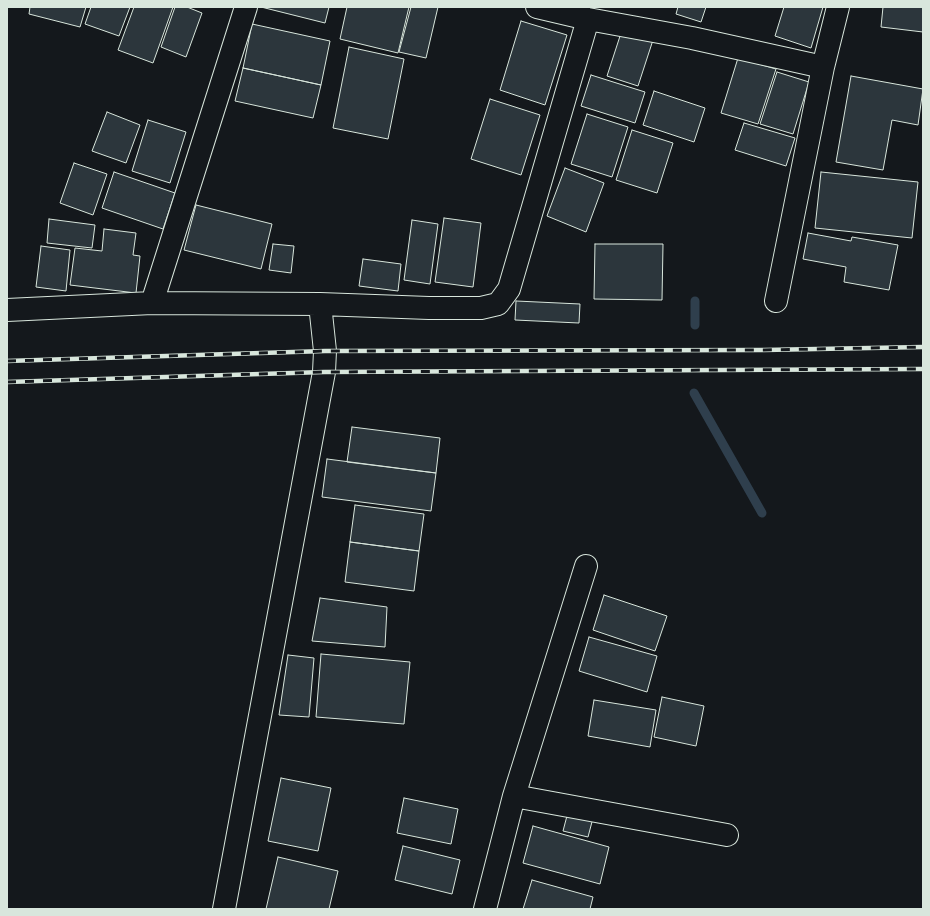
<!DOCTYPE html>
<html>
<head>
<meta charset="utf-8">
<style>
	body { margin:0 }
	#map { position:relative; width:930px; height:916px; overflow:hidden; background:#14181c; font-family:Georgia,serif }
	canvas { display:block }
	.frame { position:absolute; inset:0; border:8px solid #d8e6dc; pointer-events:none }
</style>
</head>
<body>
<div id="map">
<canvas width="930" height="916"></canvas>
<div class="frame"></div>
</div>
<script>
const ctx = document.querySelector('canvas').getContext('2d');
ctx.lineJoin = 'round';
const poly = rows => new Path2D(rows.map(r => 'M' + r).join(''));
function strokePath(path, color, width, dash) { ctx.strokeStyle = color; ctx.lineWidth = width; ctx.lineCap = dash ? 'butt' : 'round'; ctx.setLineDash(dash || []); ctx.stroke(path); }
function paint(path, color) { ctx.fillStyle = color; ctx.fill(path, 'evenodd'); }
const stream = poly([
	[695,301,695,325],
	[694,393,762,513]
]);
const building = poly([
	[30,7,86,7,80,27,29,14,30,7],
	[91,7,130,7,119,36,85,24,91,7],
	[134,7,173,7,153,63,118,50,134,7],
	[175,7,187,7,202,13,186,57,161,47,175,7],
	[261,7,329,7,325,23,261,7],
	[347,7,409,7,398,53,340,39,347,7],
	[411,7,438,7,426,58,399,52,411,7],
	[678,7,706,7,701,22,676,14,678,7],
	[784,7,823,7,811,48,775,36,784,7],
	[883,7,923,7,923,32,881,27,883,7],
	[521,21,567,35,545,105,500,90,521,21],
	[252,24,330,41,321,85,243,68,252,24],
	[622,30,653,40,638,86,607,76,622,30],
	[349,47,404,59,388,139,333,128,349,47],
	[738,58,776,69,758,124,721,113,738,58],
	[243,68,321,85,313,118,235,101,243,68],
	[777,72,809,82,793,134,760,124,777,72],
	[591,75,645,92,635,123,581,106,591,75],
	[851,76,923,89,918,125,892,120,883,170,836,162,851,76],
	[654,91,705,108,694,142,643,125,654,91],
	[490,99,540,115,521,175,471,159,490,99],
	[107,112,140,125,126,163,92,151,107,112],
	[587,114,628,127,612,177,571,164,587,114],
	[148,120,186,132,170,183,132,171,148,120],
	[744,123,795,138,786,166,735,150,744,123],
	[632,130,673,143,657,193,616,180,632,130],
	[74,163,107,174,93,215,60,203,74,163],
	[565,168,604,183,586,232,547,216,565,168],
	[114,172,175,193,163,229,102,208,114,172],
	[821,172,918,182,912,238,815,228,821,172],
	[196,205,272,224,261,269,184,250,196,205],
	[444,218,481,223,473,287,435,282,444,218],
	[49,219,95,225,92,248,47,243,49,219],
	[412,220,438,224,430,284,404,280,412,220],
	[104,229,136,233,133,255,140,256,136,293,70,285,75,248,102,251,104,229],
	[808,233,851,241,852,237,898,245,889,290,844,282,846,267,803,259,808,233],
	[273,244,294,246,291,273,269,270,273,244],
	[595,244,663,244,662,300,594,299,595,244],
	[41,246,70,250,66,291,36,287,41,246],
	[363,259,401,264,398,291,359,286,363,259],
	[516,301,580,304,579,323,515,320,516,301],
	[352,427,440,438,436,473,347,462,352,427],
	[327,459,436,473,431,511,322,497,327,459],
	[355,505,424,514,419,551,350,542,355,505],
	[350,542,419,551,414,591,345,582,350,542],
	[604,595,667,616,655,651,593,630,604,595],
	[320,598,387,607,385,647,312,641,320,598],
	[589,637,657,656,647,692,579,671,589,637],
	[321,654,410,662,404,724,316,717,321,654],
	[288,655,314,658,309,717,279,715,288,655],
	[662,697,704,706,696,746,654,737,662,697],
	[594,700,656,710,650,747,588,736,594,700],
	[281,778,331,788,318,851,268,841,281,778],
	[404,798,458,809,451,844,397,833,404,798],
	[568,812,593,818,588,837,563,831,568,812],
	[533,826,609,847,600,884,523,863,533,826],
	[403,846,460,860,452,894,395,880,403,846],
	[278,857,338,871,329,909,266,909,278,857],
	[532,880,593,897,590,909,523,909,532,880]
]);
const street = poly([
	[537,7,588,19,692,38,823,67],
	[776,301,823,67,838,7],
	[152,303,246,7],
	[7,310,152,303,320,304,429,308,481,308,498,304,509,289,588,19],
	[514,796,727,835],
	[224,909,324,372,325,351,320,304],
	[485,909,514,796,586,566]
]);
const rail = poly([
	[7,361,325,351,764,350,923,347],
	[7,382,324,372,923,369]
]);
strokePath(stream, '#2f3f4d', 9);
paint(building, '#2c363c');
strokePath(building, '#d8e6dc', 1);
strokePath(street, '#d8e6dc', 24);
strokePath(street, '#14181c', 22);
strokePath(rail, '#d8e6dc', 4.5);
strokePath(rail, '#14181c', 3, [9]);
</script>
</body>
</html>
